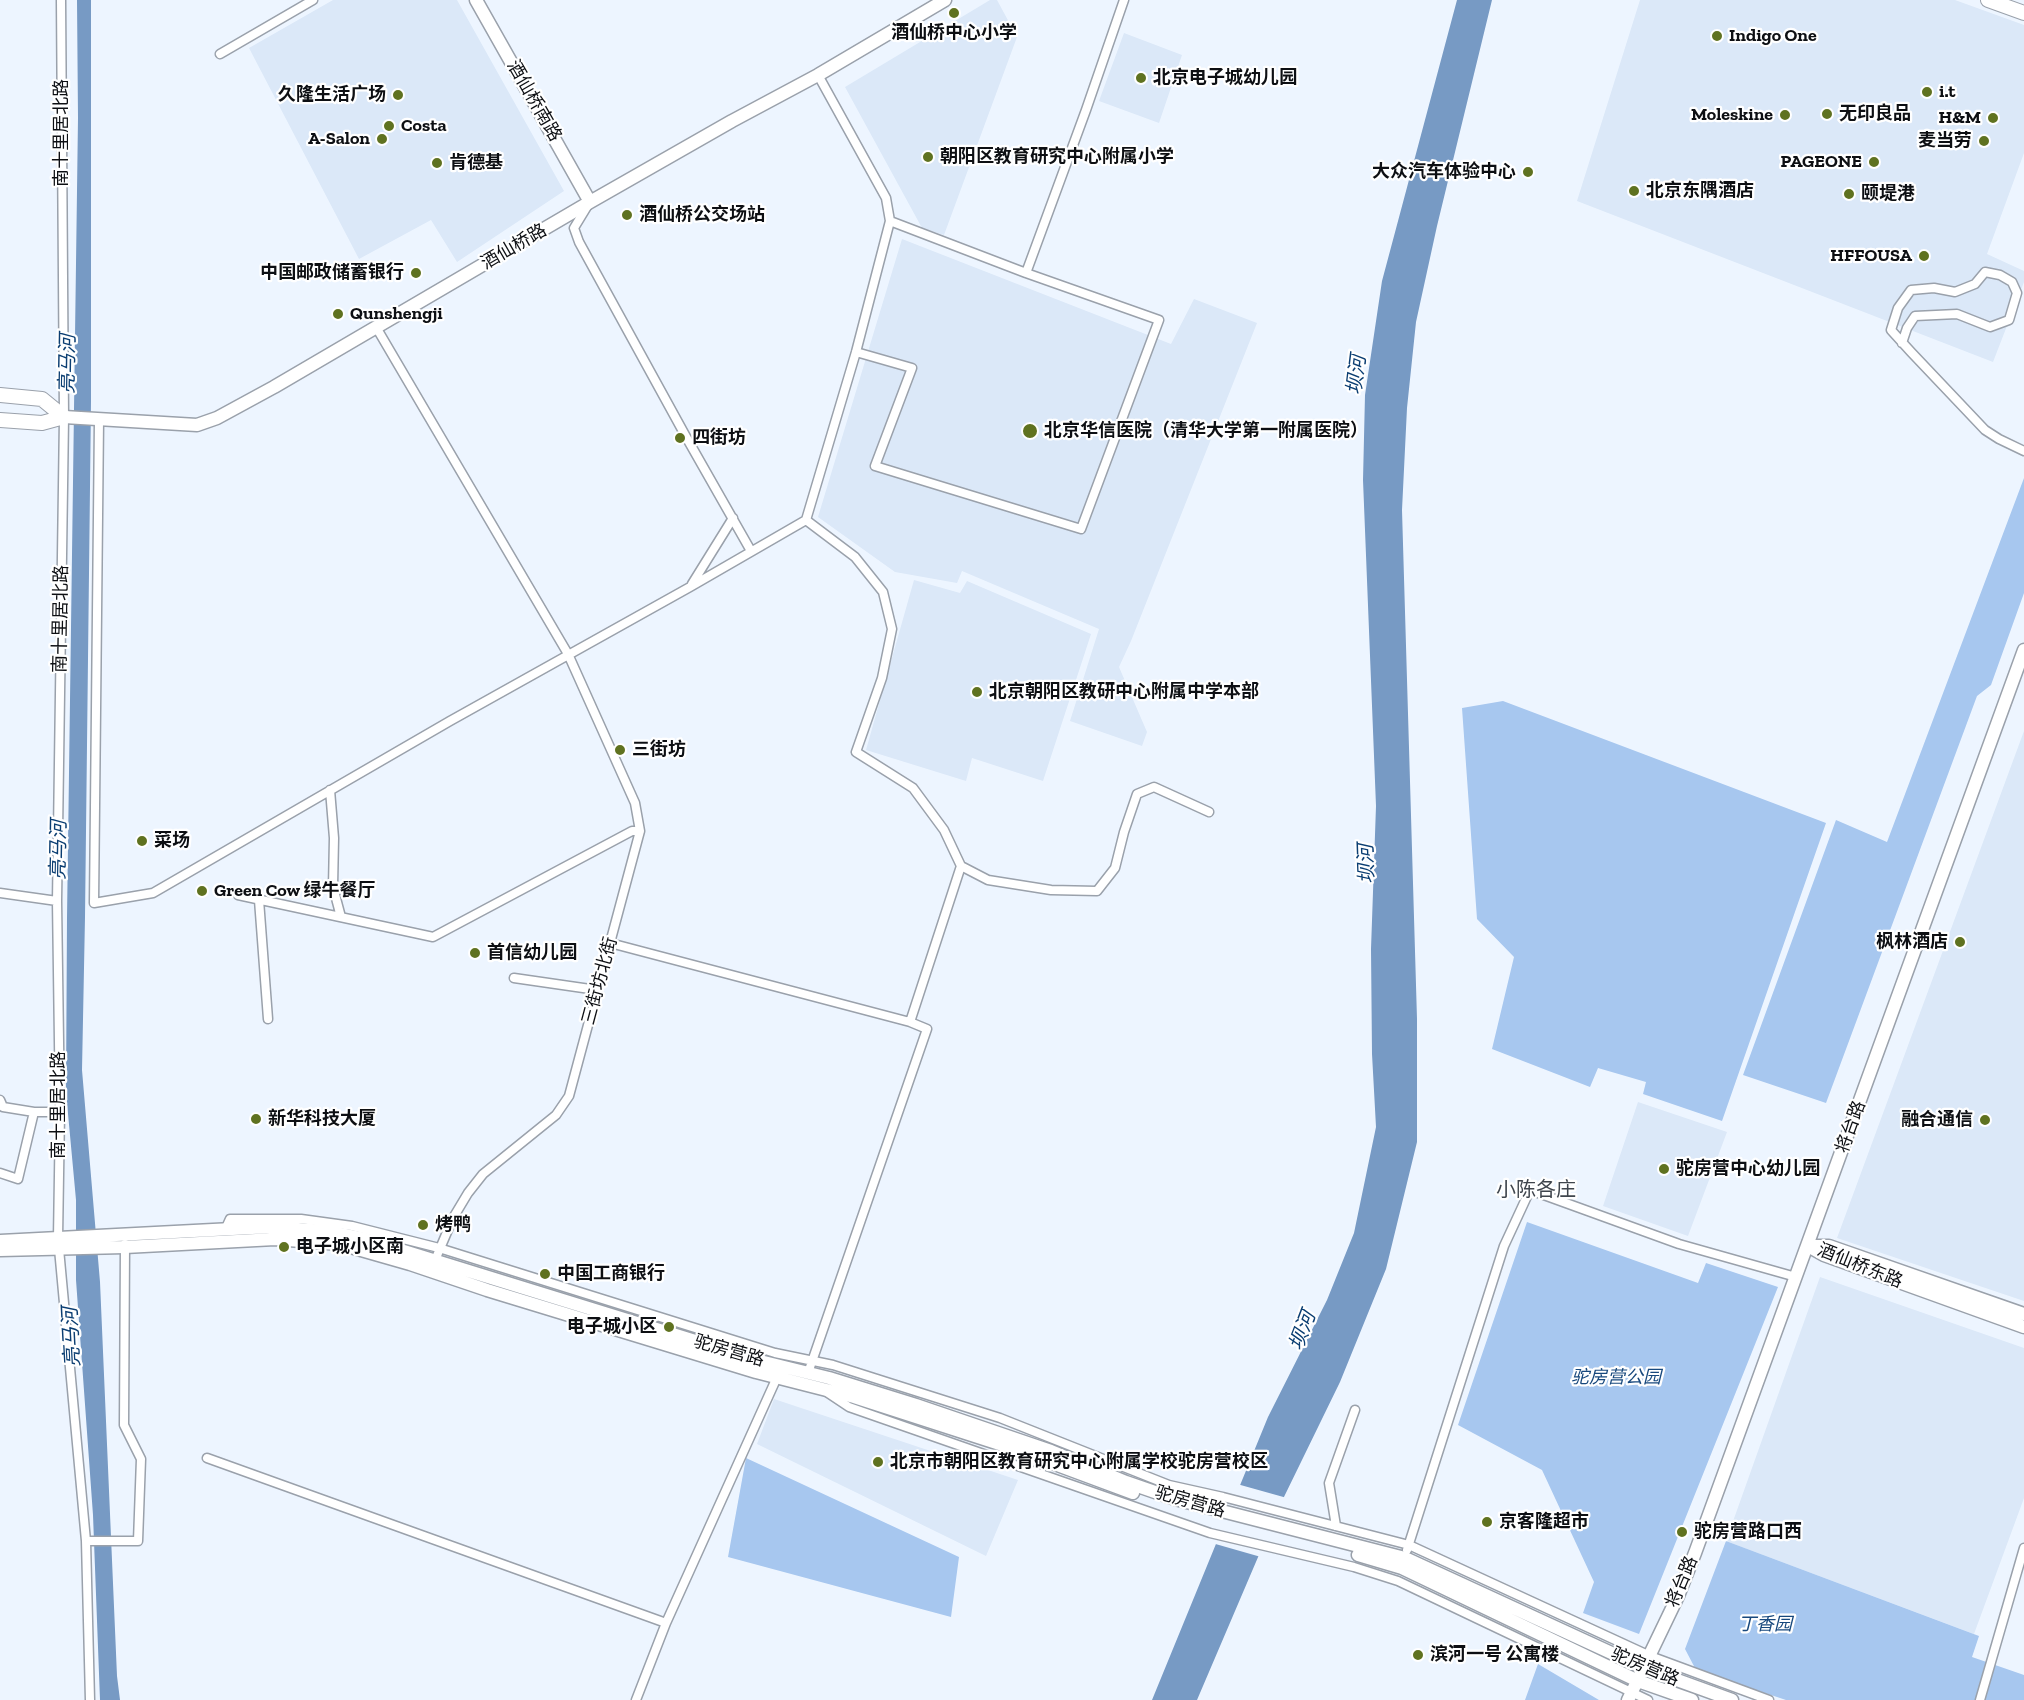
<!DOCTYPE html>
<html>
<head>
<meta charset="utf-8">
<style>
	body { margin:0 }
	canvas { display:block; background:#edf5ff }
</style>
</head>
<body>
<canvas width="2024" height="1700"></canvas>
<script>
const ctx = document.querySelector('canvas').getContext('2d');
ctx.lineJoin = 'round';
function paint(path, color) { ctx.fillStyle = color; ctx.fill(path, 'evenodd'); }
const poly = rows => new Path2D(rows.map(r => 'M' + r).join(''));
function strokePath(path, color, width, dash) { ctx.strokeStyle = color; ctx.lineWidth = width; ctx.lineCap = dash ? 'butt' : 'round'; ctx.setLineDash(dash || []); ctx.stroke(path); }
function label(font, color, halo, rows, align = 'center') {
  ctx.font = font + ' "Zilla Slab","Noto Sans SC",serif'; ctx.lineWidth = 4.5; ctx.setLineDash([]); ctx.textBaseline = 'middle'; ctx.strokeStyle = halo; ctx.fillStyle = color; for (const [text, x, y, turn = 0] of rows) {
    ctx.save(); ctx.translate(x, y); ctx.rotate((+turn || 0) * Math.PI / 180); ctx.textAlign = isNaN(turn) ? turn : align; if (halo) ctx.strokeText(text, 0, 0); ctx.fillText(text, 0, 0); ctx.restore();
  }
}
const built = poly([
	[333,0,457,0,564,191,457,262,431,220,359,259,249,48],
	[990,0,997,0,1017,37,944,235,922,228,845,87],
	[1640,0,1955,0,2024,25,2024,153,1987,254,2024,271,2024,282,1993,362,1577,201],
	[1124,33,1182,55,1159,123,1099,101],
	[902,239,1171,344,1194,299,1257,323,1131,641,1119,667,1147,732,1142,746,1070,721,1099,629,962,571,957,583,895,572,818,517],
	[914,580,960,593,967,581,1091,634,1043,781,972,758,966,781,866,750],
	[2024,731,2024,1301,1837,1238],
	[1638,1102,1727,1132,1688,1236,1603,1206],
	[1820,1277,2024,1348,2024,1498,1974,1634,1726,1541],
	[774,1399,1018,1480,986,1556,757,1444]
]);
const green = poly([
	[2024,478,2024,593,1991,685,1977,696,1826,1103,1743,1075,1836,820,1887,842],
	[1503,701,1826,823,1722,1121,1643,1094,1646,1082,1598,1068,1590,1087,1492,1049,1514,957,1477,919,1462,708],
	[1527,1222,1698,1283,1706,1263,1778,1287,1639,1634,1583,1613,1594,1582,1542,1470,1458,1425],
	[746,1458,959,1557,951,1617,728,1557],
	[1726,1541,1979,1636,1972,1657,2024,1675,2024,1700,1786,1700,1696,1670,1685,1649],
	[1538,1664,1599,1700,1525,1700]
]);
const water = poly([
	[77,0,91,0,91,401,85,917,82,1070,100,1282,117,1676,120,1700,100,1700,93,1515,76,1280,76,1200,66,1092,67,918,78,118],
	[1457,0,1492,0,1437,226,1416,322,1407,408,1402,510,1417,1019,1417,1142,1386,1269,1340,1382,1282,1501,1197,1700,1152,1700,1268,1417,1327,1300,1354,1233,1376,1127,1372,1054,1371,949,1376,806,1363,480,1365,395,1382,281]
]);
const pier = poly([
	[1237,1484,1287,1498,1261,1557,1212,1543]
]);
const street = poly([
	[61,0,64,417,57,901,60,1112,58,1238,86,1541,90,1700],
	[220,54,313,0],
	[588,205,574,228,579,242,685,435,751,551],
	[1026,273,1086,110,1124,0],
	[376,327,568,654,635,803,640,831,569,1096,556,1115,483,1174,468,1193,453,1218,433,1265],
	[1902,343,1907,328,1915,316,1957,314,1990,327,2009,320,2017,293,2012,282,2000,275,1985,272,1975,284,1955,292,1934,288,1911,290,1898,308,1891,330,1911,352,1985,430,1999,439,2024,451],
	[856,352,912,368,875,466,1081,529,1159,320,1026,273,890,221],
	[99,420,94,903,153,893,450,721,690,587,806,520,856,352,890,221,886,198,818,75],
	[806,520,855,557,883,592,892,629,882,678,856,752,913,788,944,830,961,866,988,880,1051,890,1097,891,1115,868,1124,832,1137,794,1154,787,1209,812],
	[692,584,733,518],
	[330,790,334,838,333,887,341,917],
	[0,893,57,901],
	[238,895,433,937,632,831,640,831],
	[259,900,268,1019],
	[610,943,910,1022,927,1029,808,1373],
	[514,978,597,990],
	[910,1022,961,866],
	[0,1100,3,1107,34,1112],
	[0,1173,18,1179,34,1112,60,1112],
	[225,1230,230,1219,301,1219,352,1226,439,1248,775,1353,833,1365,1000,1418,1169,1485,1223,1497,1409,1545,1650,1656,1769,1700],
	[828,1393,849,1407,1210,1533,1354,1567,1398,1581,1648,1700],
	[207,1458,666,1623],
	[1336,1526,1329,1483,1355,1410],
	[86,1541,138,1541,141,1459,124,1425,125,1244],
	[1407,1550,1504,1246,1530,1190,1679,1244,1796,1277],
	[636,1700,666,1623,778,1375],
	[1980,1700,2024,1548]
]);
const secondary = poly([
	[476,0,590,202],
	[64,417,197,425,217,418,274,387,590,202,732,121,818,75,945,0],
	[0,1241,271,1227,325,1231,365,1239,760,1361,829,1378,916,1405,1051,1451,1126,1482,1175,1499,1405,1558,1644,1668,1732,1700],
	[1808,1246,1824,1255,2024,1327],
	[1809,1246,1829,1246,2024,1314],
	[0,1250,125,1247,275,1239,340,1244,410,1264,487,1290,756,1372,854,1397,1009,1447,1133,1493],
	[1358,1555,1402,1568,1638,1681,1692,1700],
	[1628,1700,1678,1596,1695,1553,2024,650]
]);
const primary = poly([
	[1988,0,2024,13],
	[0,395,42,399,64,417],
	[0,420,42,423,64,417]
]);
const markers = [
	[954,13,6,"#5f7220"],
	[1717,36,6,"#5f7220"],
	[1141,78,6,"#5f7220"],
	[1927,92,6,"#5f7220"],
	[398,95,6,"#5f7220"],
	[1827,114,6,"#5f7220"],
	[1785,115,6,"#5f7220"],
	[1993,118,6,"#5f7220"],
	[389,126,6,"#5f7220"],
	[382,139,6,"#5f7220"],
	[1984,141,6,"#5f7220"],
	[928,157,6,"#5f7220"],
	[1874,162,6,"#5f7220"],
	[437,163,6,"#5f7220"],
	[1528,172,6,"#5f7220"],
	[1634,191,6,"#5f7220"],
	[1849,194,6,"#5f7220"],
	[627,215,6,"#5f7220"],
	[1924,256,6,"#5f7220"],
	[416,273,6,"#5f7220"],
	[338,314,6,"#5f7220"],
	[1030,431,8,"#5f7220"],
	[680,438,6,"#5f7220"],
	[977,692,6,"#5f7220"],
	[620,750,6,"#5f7220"],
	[142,841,6,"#5f7220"],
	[202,891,6,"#5f7220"],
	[1960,942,6,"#5f7220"],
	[475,953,6,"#5f7220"],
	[256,1119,6,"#5f7220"],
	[1985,1120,6,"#5f7220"],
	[1664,1169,6,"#5f7220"],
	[423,1225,6,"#5f7220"],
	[284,1247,6,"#5f7220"],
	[545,1274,6,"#5f7220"],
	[669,1327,6,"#5f7220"],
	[878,1462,6,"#5f7220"],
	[1487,1522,6,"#5f7220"],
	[1682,1532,6,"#5f7220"],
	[1418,1655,6,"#5f7220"]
];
const poiNames = [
	["酒仙桥中心小学",954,33,"center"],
	["Indigo One",1729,36],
	["北京电子城幼儿园",1153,78],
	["i.t",1939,92],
	["久隆生活广场",386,95,"right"],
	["无印良品",1839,114],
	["Moleskine",1773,115,"right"],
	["H&M",1981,118,"right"],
	["Costa",401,126],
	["A-Salon",370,139,"right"],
	["麦当劳",1972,141,"right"],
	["朝阳区教育研究中心附属小学",940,157],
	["PAGEONE",1862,162,"right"],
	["肯德基",449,163],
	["大众汽车体验中心",1516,172,"right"],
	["北京东隅酒店",1646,191],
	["颐堤港",1861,194],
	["酒仙桥公交场站",639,215],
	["HFFOUSA",1912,256,"right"],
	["中国邮政储蓄银行",404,273,"right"],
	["Qunshengji",350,314],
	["北京华信医院（清华大学第一附属医院）",1044,431],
	["四街坊",692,438],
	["北京朝阳区教研中心附属中学本部",989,692],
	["三街坊",632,750],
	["菜场",154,841],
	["Green Cow 绿牛餐厅",214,891],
	["枫林酒店",1948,942,"right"],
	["首信幼儿园",487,953],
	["新华科技大厦",268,1119],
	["融合通信",1973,1120,"right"],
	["驼房营中心幼儿园",1676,1169],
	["烤鸭",435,1225],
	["电子城小区南",296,1247],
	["中国工商银行",557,1274],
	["电子城小区",657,1327,"right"],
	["北京市朝阳区教育研究中心附属学校驼房营校区",890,1462],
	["京客隆超市",1499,1522],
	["驼房营路口西",1694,1532],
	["滨河一号 公寓楼",1430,1655]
];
const streetNames = [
	["酒仙桥南路",534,101,60],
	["南十里居北路",62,133,-90],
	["酒仙桥路",514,247,-30],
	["南十里居北路",61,619,-89],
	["三街坊北街",600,981,-75],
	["南十里居北路",59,1105,-90],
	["将台路",1851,1127,-70],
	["酒仙桥东路",1860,1266,22],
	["驼房营路",729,1351,16],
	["驼房营路",1190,1502,16],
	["将台路",1682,1582,-67],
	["驼房营路",1645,1667,23]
];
const parkNames = [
	["驼房营公园",1616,1378],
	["丁香园",1765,1625]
];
const waterNames = [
	["亮马河",68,364,-89],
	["坝河",1357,375,-83],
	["亮马河",59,850,-89],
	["坝河",1367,864,-92],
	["坝河",1303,1331,-69],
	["亮马河",72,1337,-93]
];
const neighbourhoodNames = [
	["小陈各庄",1536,1190]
];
paint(built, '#dbe8f8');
paint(green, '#a7c7ef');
paint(water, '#779ac4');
paint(pier, '#edf5ff');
strokePath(street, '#9aa1ab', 11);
strokePath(secondary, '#9aa1ab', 15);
strokePath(primary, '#9aa1ab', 16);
strokePath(street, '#fff', 8);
strokePath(secondary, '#fff', 12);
strokePath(primary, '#fff', 14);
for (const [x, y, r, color] of markers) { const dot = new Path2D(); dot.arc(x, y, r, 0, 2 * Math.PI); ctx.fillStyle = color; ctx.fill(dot); strokePath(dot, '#fff', 2); }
label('bold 18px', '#0d0f13', '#fff', poiNames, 'left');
label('18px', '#0d0f13', '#fff', streetNames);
label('italic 18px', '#17487d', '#fff', parkNames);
label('italic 20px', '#0b3e72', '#fff', waterNames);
label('20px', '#3f454d', '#fff', neighbourhoodNames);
</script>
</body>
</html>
